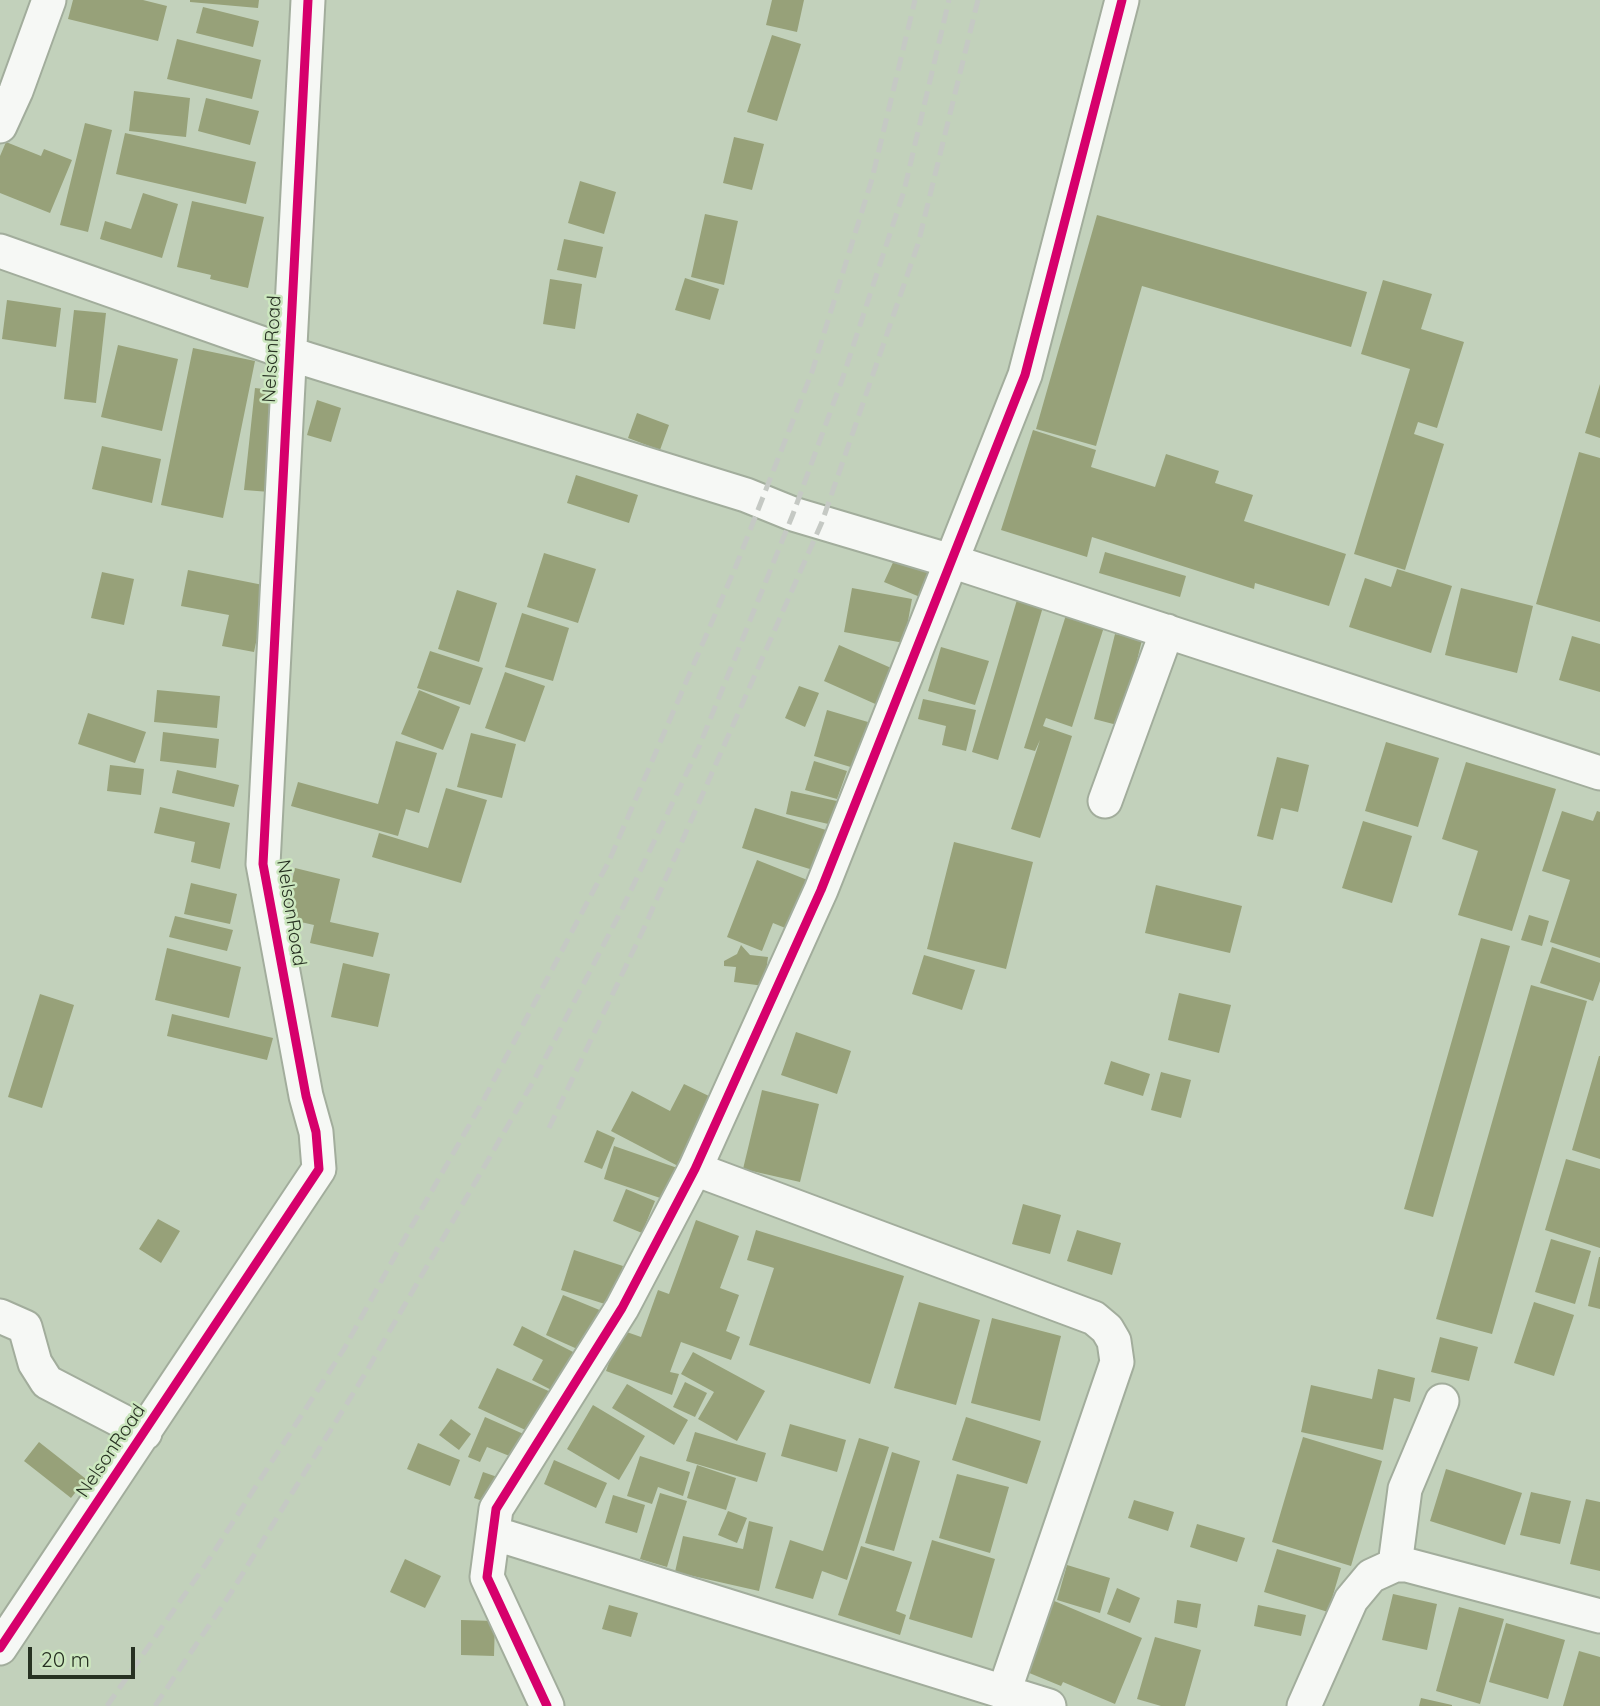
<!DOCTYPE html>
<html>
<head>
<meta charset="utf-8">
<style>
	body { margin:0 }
	#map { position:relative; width:1600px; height:1706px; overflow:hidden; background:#c2d1bb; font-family:Quicksand,sans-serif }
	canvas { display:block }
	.scale { position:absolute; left:28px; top:1647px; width:107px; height:32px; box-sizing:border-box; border:4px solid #273122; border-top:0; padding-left:9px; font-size:21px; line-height:24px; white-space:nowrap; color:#273122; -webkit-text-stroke:5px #cce7bf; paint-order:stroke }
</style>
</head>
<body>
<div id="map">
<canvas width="1600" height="1706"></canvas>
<div class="scale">20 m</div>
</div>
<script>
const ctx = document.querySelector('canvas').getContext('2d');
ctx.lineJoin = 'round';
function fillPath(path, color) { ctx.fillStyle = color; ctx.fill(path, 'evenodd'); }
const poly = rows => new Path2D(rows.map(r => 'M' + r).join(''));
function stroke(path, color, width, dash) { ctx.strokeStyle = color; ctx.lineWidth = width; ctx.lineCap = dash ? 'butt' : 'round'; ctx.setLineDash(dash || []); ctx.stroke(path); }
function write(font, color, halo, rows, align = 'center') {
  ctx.font = font + ' Quicksand,sans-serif'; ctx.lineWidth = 5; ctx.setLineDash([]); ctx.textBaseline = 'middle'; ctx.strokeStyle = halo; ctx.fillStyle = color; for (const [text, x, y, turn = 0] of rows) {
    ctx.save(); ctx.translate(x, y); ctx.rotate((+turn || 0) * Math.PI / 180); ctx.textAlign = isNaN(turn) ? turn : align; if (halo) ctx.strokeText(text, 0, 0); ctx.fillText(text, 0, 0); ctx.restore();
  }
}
fillPath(poly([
	[73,0,143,0,167,6,158,41,68,19],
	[190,0,259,0,258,8,190,2],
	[772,0,804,0,797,32,766,25],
	[203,7,259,21,253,47,196,33],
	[772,35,801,44,777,121,747,112],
	[177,39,261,60,252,99,167,79],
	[134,91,190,98,186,137,129,131],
	[206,98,259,111,250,145,198,131],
	[85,123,112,130,88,232,60,225],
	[125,133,256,162,246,204,116,174],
	[734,137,764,144,752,190,723,183],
	[6,142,41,156,44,149,72,160,50,213,0,193,0,156],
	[580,181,616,192,604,234,568,223],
	[143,193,178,204,162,258,100,239,105,221,131,229],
	[192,201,264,217,248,288,210,279,211,275,177,267],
	[705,214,738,221,724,285,691,277],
	[1097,215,1367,292,1351,347,1142,286,1096,446,1036,429],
	[564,239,603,247,596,278,557,270],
	[685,278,719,289,710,320,675,310],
	[550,279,582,284,575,329,543,324],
	[1383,280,1432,294,1421,329,1464,342,1437,428,1418,422,1414,434,1444,444,1405,570,1354,554,1410,369,1361,354],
	[7,300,61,308,56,347,2,339],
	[74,310,106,313,96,403,64,399],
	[118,345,178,359,162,431,101,417],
	[193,348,255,361,223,518,161,505],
	[1600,384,1600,438,1585,433],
	[255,388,280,391,270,492,244,490],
	[317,400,341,408,331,442,307,435],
	[637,413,669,425,660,450,628,438],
	[1033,430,1096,450,1091,467,1155,487,1166,454,1219,471,1215,483,1253,495,1244,521,1346,554,1329,606,1255,583,1254,589,1092,537,1087,557,1001,530],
	[102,446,161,459,152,503,92,489],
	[1579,452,1600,458,1600,622,1536,604],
	[576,475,638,495,629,523,567,503],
	[1105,552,1186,576,1180,597,1099,573],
	[544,553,596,569,578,623,527,607],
	[896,556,943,576,932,602,884,582],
	[1397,569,1452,586,1431,653,1349,627,1365,578,1391,587],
	[188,570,268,586,254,652,222,646,229,615,181,606],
	[102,572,134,579,124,625,91,618],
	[852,588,912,599,904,643,844,632],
	[1461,588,1533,606,1517,673,1445,655],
	[457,590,497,603,479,662,438,649],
	[1019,593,1045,600,998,760,972,752],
	[522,613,569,628,553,681,505,667],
	[1066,615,1104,627,1072,727,1046,718,1043,726,1072,736,1040,838,1011,829,1040,740,1035,751,1024,748],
	[1115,634,1142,640,1121,726,1094,719],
	[1572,636,1600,644,1600,692,1559,680],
	[839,645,898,671,882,707,824,681],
	[941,647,989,661,975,705,928,691],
	[430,651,483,668,470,705,417,688],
	[505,672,545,686,525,742,485,728],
	[799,686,819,693,805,727,785,718],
	[157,690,220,696,217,728,154,722],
	[419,690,460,707,443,750,401,734],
	[923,699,976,710,966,751,942,745,946,726,918,719],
	[827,710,868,722,854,768,814,756],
	[88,713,146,732,135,763,78,744],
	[163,732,219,739,216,768,160,761],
	[471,733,516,744,502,798,457,787],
	[396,741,437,753,419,813,406,809,398,836,291,806,298,782,378,804],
	[1386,742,1439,758,1418,827,1365,811],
	[1277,757,1309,765,1298,812,1281,808,1273,840,1257,836],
	[814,761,847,771,837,799,805,790],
	[1466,762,1556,789,1512,931,1458,915,1478,851,1442,839],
	[110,765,144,769,141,795,107,791],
	[177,770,239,785,234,807,172,793],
	[446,788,487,800,461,883,372,857,379,833,428,848],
	[791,791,846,803,841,827,786,814],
	[160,807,230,823,220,869,191,862,195,842,154,833],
	[755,808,826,830,813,870,742,848],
	[1562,811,1593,821,1597,811,1600,812,1600,958,1550,942,1570,880,1542,871],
	[1363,821,1412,836,1392,903,1342,888],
	[954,842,1033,862,1006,969,927,949],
	[757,860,815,883,795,932,773,923,762,951,727,937],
	[295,868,340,879,330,922,379,933,373,957,310,943,314,925,283,918],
	[191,883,237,894,230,924,184,914],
	[1156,885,1242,906,1230,953,1145,933],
	[1529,915,1549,921,1542,946,1521,940],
	[175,916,233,930,227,951,169,937],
	[1481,938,1510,946,1433,1217,1404,1209],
	[741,945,750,955,768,957,764,986,734,982,736,967,724,966,724,961,737,954],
	[1552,947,1600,963,1600,981,1593,1001,1540,983],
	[167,948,241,967,229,1018,155,1000],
	[924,955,975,970,962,1010,912,994],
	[343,963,390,974,378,1027,331,1017],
	[1531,985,1587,1001,1492,1334,1436,1319],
	[1179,993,1231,1005,1219,1053,1168,1040],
	[40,994,74,1005,42,1108,8,1097],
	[172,1014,273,1038,267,1060,167,1036],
	[796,1032,851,1051,837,1094,781,1075],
	[1599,1056,1600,1056,1600,1159,1572,1150],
	[1111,1061,1150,1074,1143,1096,1104,1084],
	[1161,1072,1191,1080,1181,1118,1151,1110],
	[684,1084,713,1098,678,1166,611,1131,632,1091,670,1111],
	[762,1090,819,1104,800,1182,743,1169],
	[597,1130,615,1138,602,1169,584,1162],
	[614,1146,686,1171,675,1203,604,1179],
	[1566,1159,1600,1169,1600,1248,1545,1230],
	[626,1189,655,1201,642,1233,613,1221],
	[1023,1204,1061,1215,1050,1254,1012,1244],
	[158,1219,180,1231,161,1263,139,1249],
	[696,1220,739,1236,720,1288,739,1295,726,1331,740,1337,731,1360,681,1342,670,1372,679,1374,672,1395,606,1371,621,1330,641,1337,658,1290,669,1294],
	[756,1230,904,1276,870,1384,749,1345,774,1268,747,1260],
	[1077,1230,1121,1243,1112,1275,1067,1261],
	[1551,1239,1591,1251,1575,1304,1535,1292],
	[574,1250,623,1266,611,1306,561,1290],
	[1599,1257,1600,1257,1600,1309,1588,1306],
	[563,1295,602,1311,584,1352,546,1335],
	[919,1302,980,1320,956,1405,894,1388],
	[1534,1302,1574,1315,1554,1376,1514,1363],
	[992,1318,1061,1336,1040,1421,971,1403],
	[522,1326,581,1356,561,1395,532,1380,543,1360,513,1345],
	[1440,1337,1478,1347,1469,1381,1431,1372],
	[693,1352,765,1391,737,1441,698,1419,714,1392,681,1374],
	[497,1368,553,1393,534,1434,478,1408],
	[1378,1369,1415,1378,1410,1402,1394,1398,1383,1450,1301,1432,1311,1385,1372,1399],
	[685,1382,707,1393,695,1417,673,1407],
	[627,1384,688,1420,674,1445,612,1408],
	[593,1405,645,1436,619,1480,567,1449],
	[485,1417,528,1436,517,1459,487,1447,480,1462,468,1457],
	[966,1417,1041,1441,1027,1484,952,1460],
	[451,1419,471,1434,459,1450,439,1435],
	[790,1424,846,1440,837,1472,781,1456],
	[695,1432,766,1453,757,1482,686,1461],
	[1303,1437,1382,1461,1351,1566,1272,1542],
	[859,1438,889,1447,847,1580,822,1571,813,1599,775,1588,790,1540,823,1551],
	[39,1442,86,1479,71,1498,24,1461],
	[418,1443,460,1460,450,1486,407,1469],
	[892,1452,920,1461,894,1551,865,1543],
	[640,1456,690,1472,683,1496,658,1487,652,1504,627,1496],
	[554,1460,607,1483,596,1508,544,1484],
	[697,1465,736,1478,726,1510,687,1498],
	[1446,1469,1522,1493,1505,1545,1430,1521],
	[483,1472,503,1479,494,1505,474,1498],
	[957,1474,1009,1487,990,1553,939,1538],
	[1531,1492,1571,1501,1560,1544,1520,1535],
	[660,1493,687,1501,667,1567,640,1559],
	[613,1495,645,1505,637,1533,605,1523],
	[1586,1499,1600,1502,1600,1571,1570,1564],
	[1134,1500,1174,1512,1168,1531,1128,1518],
	[728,1511,747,1518,737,1543,718,1535],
	[749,1521,773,1527,759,1591,675,1572,683,1536,743,1549],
	[1197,1524,1245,1538,1237,1562,1190,1547],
	[932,1540,995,1559,972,1638,909,1619],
	[861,1546,912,1562,896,1611,906,1615,900,1635,838,1615],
	[1277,1549,1341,1568,1328,1612,1264,1592],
	[405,1559,441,1576,425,1608,390,1592],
	[1067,1565,1110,1578,1100,1613,1057,1600],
	[1117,1588,1140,1598,1130,1623,1107,1614],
	[1393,1594,1437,1604,1427,1650,1382,1640],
	[1052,1600,1142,1638,1115,1704,1063,1682,1061,1686,1022,1670],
	[1177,1600,1201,1604,1197,1628,1174,1623],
	[609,1605,638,1613,631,1637,602,1629],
	[1258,1605,1306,1615,1301,1636,1254,1626],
	[1459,1607,1504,1619,1480,1704,1436,1691],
	[461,1620,495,1621,494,1656,461,1655],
	[1506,1623,1565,1640,1548,1699,1489,1682],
	[1155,1637,1201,1650,1185,1706,1161,1706,1137,1699],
	[1579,1651,1600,1657,1600,1706,1563,1706],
	[1421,1698,1452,1705,1452,1706,1419,1706]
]), '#97a179');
const minor = poly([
	[0,126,16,91,49,0],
	[0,251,306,359,746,495,793,514,951,561,1600,773],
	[1105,801,1167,631],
	[695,1169,1094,1318,1107,1329,1114,1341,1117,1362,1004,1692],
	[0,1316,25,1327,35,1363,47,1382,145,1433],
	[493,1533,1049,1706],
	[1395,1565,1405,1489,1442,1401],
	[0,1648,319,1169,316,1132,306,1096,263,864,308,0],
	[547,1706,487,1577,496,1509,622,1308,695,1169,821,890,1025,375,1122,0],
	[1304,1706,1351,1600,1371,1576,1395,1565,1407,1565,1600,1616]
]);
stroke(minor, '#a2ad9c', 37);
stroke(minor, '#f6f8f5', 33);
stroke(poly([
	[549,1128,644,928,822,522,918,244,978,0],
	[107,1706,206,1564,344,1349,401,1245,483,1101,609,861,736,566,812,372,872,179,915,0],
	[155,1706,232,1591,365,1374,534,1080,622,909,699,747,793,514,842,380,904,191,949,0]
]), '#c5c9c4', 5, [14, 7]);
stroke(poly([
	[0,1648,319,1169,316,1132,306,1096,263,864,308,0],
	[547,1706,487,1577,496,1509,622,1308,695,1169,821,890,1025,375,1122,0]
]), '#d6006c', 9);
write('19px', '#273122', '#cce7bf', [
	["NelsonRoad",272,349,-87],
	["NelsonRoad",291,913,81],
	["NelsonRoad",111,1451,-56]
]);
</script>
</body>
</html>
